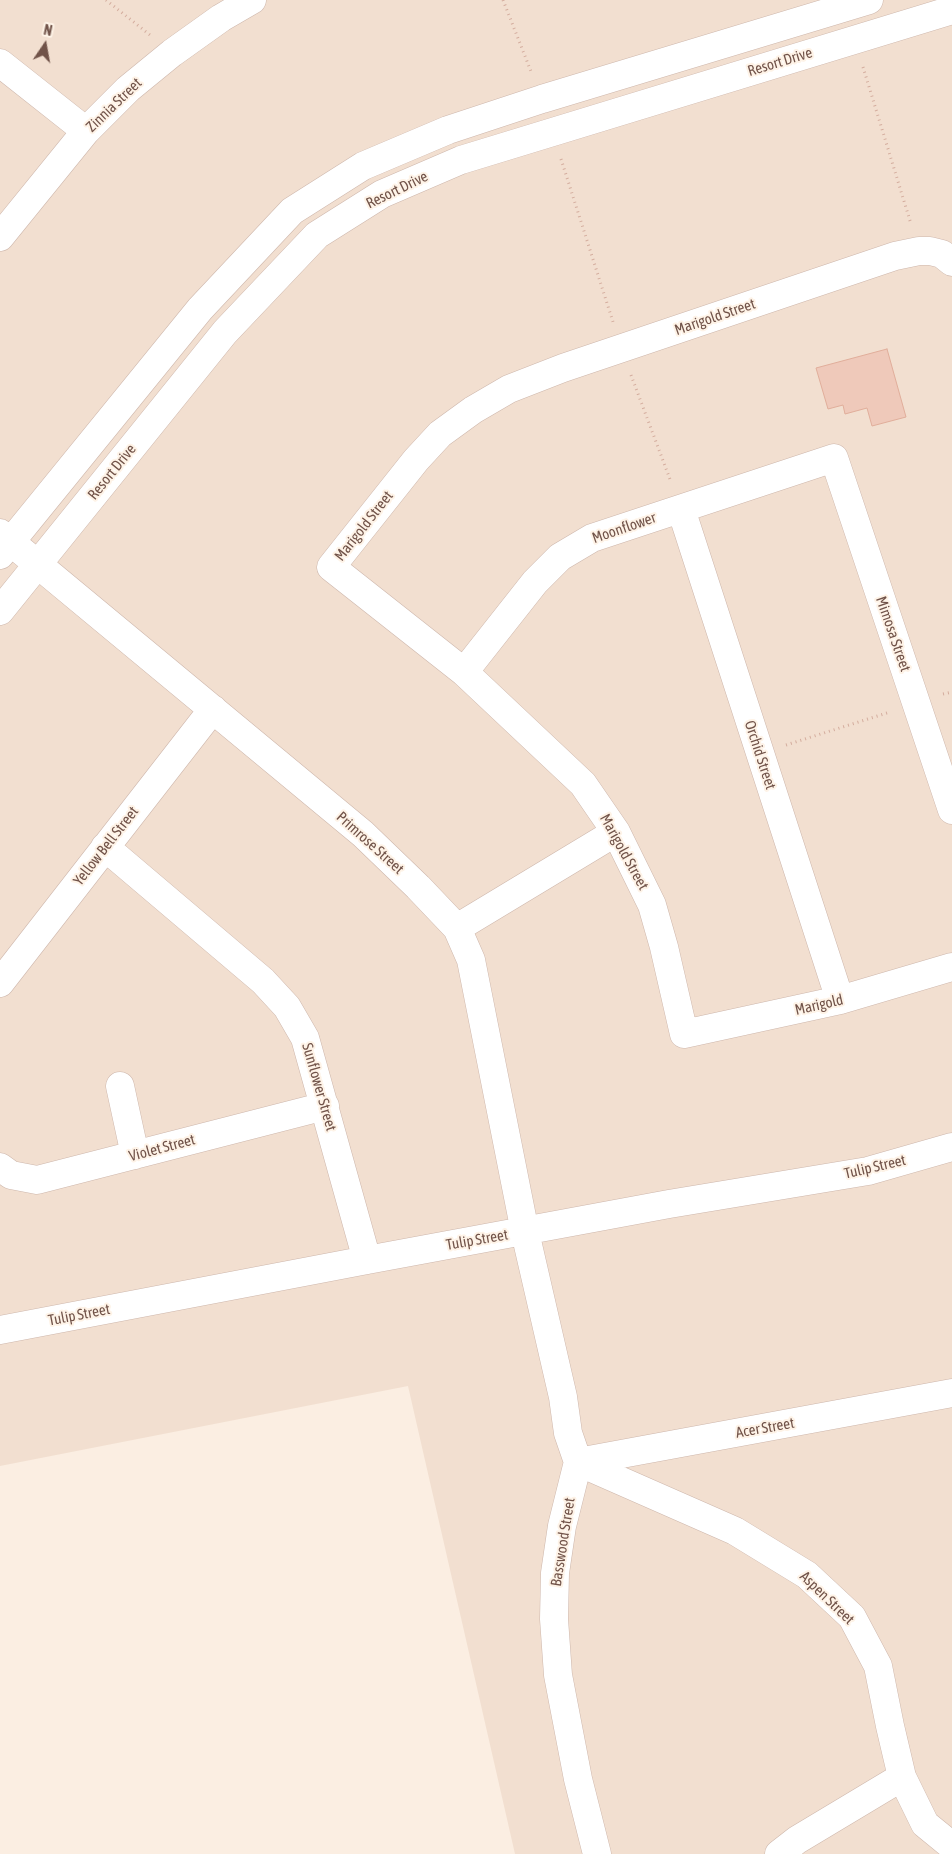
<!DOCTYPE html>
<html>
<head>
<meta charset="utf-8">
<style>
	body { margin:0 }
	#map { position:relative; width:952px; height:1854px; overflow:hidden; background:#fbeee2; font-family:"Asap Condensed",sans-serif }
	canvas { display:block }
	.north { position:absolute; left:20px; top:20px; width:50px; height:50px; -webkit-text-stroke:4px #fef3e7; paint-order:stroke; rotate:12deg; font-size:14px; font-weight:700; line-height:20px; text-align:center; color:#715349 }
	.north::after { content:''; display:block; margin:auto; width:18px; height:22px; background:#715349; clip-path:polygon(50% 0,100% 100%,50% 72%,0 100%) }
</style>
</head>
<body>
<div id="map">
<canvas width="952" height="1854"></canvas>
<div class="north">N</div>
</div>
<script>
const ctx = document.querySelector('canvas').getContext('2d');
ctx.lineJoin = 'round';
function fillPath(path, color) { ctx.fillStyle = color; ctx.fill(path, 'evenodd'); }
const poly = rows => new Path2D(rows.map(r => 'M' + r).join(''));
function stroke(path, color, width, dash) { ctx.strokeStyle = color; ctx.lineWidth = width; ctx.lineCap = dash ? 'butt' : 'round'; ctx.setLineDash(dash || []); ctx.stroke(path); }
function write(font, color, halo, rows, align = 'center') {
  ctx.font = font + ' "Asap Condensed",sans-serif'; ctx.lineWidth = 4; ctx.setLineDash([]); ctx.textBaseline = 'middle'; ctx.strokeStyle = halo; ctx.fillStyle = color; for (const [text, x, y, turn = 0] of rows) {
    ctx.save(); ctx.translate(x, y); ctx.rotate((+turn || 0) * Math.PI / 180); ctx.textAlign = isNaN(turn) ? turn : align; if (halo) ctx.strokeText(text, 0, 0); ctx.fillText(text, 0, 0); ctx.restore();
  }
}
fillPath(poly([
	[0,0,952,0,952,1854,515,1854,408,1386,0,1466]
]), '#f2dfd0');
const building = poly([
	[887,349,906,417,872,426,867,408,845,414,843,405,828,409,816,368,887,349]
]);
fillPath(building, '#efc9ba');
stroke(building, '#e1ae9b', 1);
const minor = poly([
	[0,63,86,131],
	[0,237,86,131,128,89,172,53,221,18,252,0],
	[952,262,942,254,930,251,919,251,895,256,563,368,509,389,473,410,440,434,416,460,331,567,464,672,583,784,616,832,652,905,664,947,684,1034,840,1000,952,967],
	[681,509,840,1000],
	[0,533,363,834,418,887,457,928,471,960,525,1232,563,1397,568,1433,578,1462,562,1526,555,1573,554,1619,558,1675,578,1779,597,1854],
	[0,555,200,309,292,211,363,166,448,130,542,99,869,0],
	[0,611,225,332,317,235,382,194,461,160,952,10],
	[464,672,535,582,560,557,592,538,834,458,952,810],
	[105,847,263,981,287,1007,305,1038,367,1260],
	[457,928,616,832],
	[0,983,213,709],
	[120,1086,135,1155],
	[0,1167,11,1175,37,1180,325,1106],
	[0,1330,367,1260,669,1204,868,1171,952,1147],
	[578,1462,735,1531,807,1575,852,1617,878,1666,890,1726,902,1777,925,1824,952,1846],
	[578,1462,952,1393],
	[779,1854,797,1840,902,1777]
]);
stroke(minor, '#ceb7ac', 29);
stroke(poly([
	[106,0,150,35],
	[503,0,532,74],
	[863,67,911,224],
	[561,159,613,322],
	[631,375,671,482],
	[943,694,952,692],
	[786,745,890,712]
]), '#d4ad9e', 3, [1, 4]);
stroke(minor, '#fff', 28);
write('15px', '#715349', '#fef3e7', [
	["Resort Drive",780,62,-17],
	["Zinnia Street",114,105,-44],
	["Resort Drive",397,190,-26],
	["Marigold Street",715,317,-19],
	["Resort Drive",112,472,-51],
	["Marigold Street",364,526,-52],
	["Moonflower",624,528,-19],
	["Mimosa Street",893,634,71],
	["Orchid Street",760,755,72],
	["Primrose Street",370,843,42],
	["Yellow Bell Street",106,846,-52],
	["Marigold Street",624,852,61],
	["Marigold",819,1005,-13],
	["Sunflower Street",319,1087,74],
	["Violet Street",162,1148,-15],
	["Tulip Street",875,1167,-13],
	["Tulip Street",477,1240,-10],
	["Tulip Street",79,1315,-11],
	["Acer Street",765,1428,-10],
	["Basswood Street",563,1542,-81],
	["Aspen Street",827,1598,44]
]);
</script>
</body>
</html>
